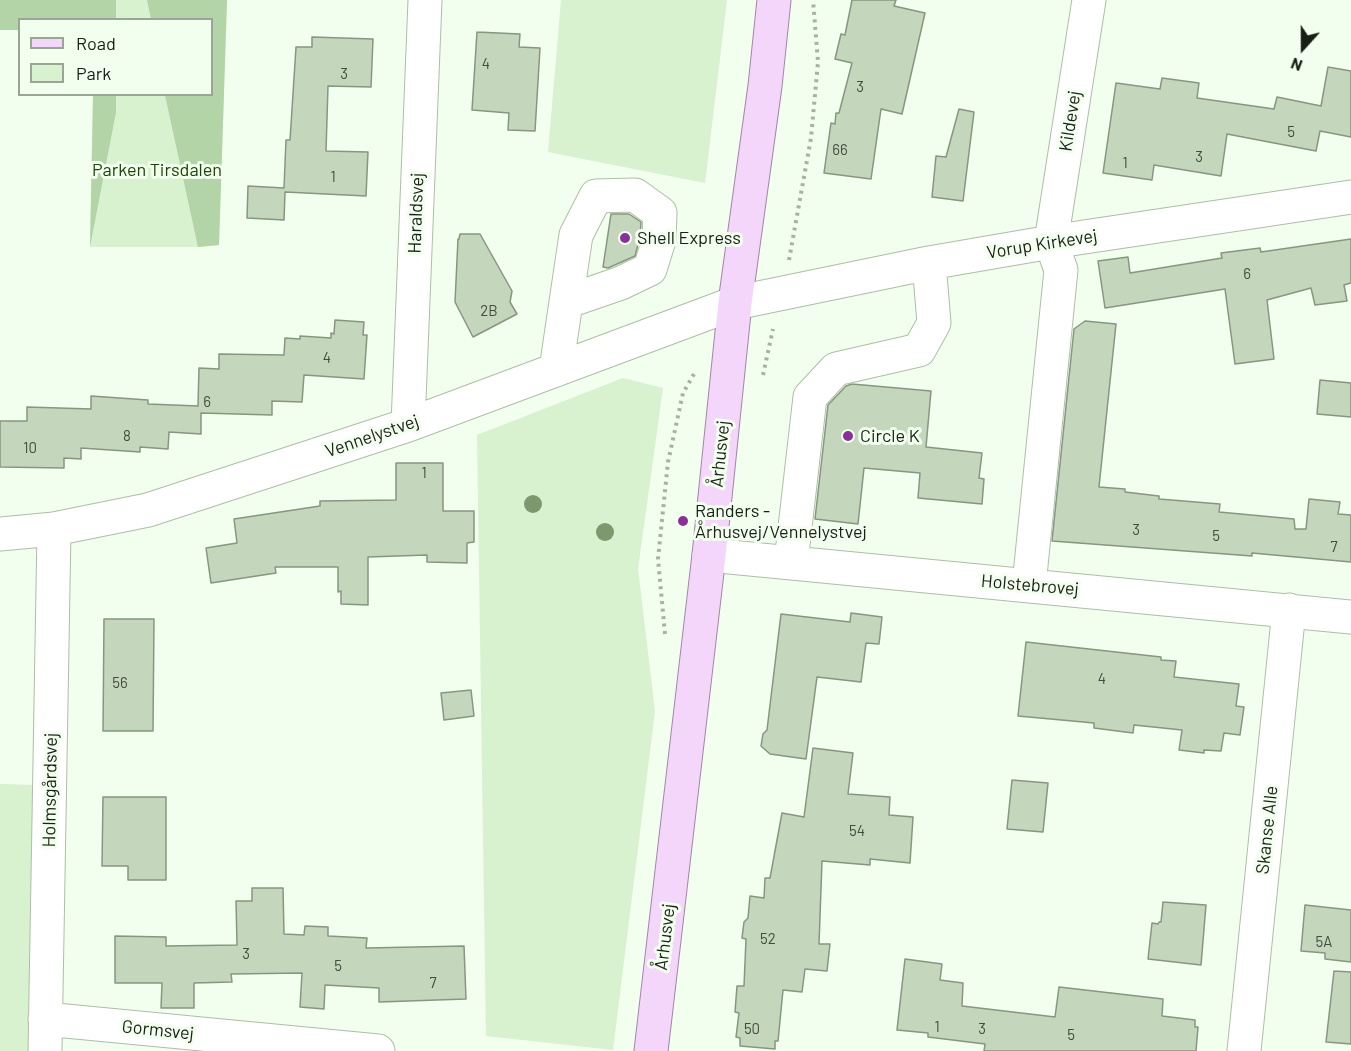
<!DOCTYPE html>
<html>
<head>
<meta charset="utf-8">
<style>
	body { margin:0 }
	#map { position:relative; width:1351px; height:1051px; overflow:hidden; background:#f2feee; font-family:Barlow,sans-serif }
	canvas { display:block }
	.legend { position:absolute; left:18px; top:18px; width:195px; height:78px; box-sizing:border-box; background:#f2feee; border:2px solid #9ba597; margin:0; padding:8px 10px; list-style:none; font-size:18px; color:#181f15 }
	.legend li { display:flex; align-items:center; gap:12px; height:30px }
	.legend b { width:30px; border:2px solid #9ba597 }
	.north { position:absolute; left:1273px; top:18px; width:60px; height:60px; -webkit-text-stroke:4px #f2feee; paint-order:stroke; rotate:201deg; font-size:16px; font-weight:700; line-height:24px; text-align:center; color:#181f15 }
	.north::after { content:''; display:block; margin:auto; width:21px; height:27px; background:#181f15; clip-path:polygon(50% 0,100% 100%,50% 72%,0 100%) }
</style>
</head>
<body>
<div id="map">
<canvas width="1351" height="1051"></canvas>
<ul class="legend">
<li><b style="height:8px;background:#f5d6fb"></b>Road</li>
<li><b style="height:16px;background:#d8f1cf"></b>Park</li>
</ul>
<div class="north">N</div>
</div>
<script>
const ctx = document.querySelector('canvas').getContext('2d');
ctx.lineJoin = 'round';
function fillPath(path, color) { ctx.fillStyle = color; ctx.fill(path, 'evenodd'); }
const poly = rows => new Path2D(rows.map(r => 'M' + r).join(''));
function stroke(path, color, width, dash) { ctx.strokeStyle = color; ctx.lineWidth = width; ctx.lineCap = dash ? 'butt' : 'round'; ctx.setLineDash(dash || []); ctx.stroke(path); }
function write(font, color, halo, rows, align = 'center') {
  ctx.font = font + ' Barlow,sans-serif'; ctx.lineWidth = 6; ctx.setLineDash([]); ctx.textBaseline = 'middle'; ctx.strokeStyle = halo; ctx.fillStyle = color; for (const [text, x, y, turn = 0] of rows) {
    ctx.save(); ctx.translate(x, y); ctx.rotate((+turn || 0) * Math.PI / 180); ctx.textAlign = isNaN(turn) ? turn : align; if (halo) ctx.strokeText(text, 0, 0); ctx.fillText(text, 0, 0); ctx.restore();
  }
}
fillPath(poly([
	[0,0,227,0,219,245,198,247,90,247,93,95,212,94,212,20,20,20,19,30,0,30],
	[561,0,727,0,705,183,548,152],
	[623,378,663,388,638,569,655,711,613,1050,486,1036,477,435],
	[0,784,35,785,30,1051,0,1051]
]), '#d8f1cf');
fillPath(poly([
	[0,0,116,0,116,19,20,20,19,30,0,30],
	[147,0,227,0,219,245,198,247,165,95,212,94,212,20,151,19],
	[93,95,116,95,116,112,90,247]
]), '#b2d4a6');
const building = poly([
	[852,0,896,0,894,6,925,13,902,114,881,109,871,179,824,173,831,123,835,124,836,113,839,113,852,63,835,59,841,34,845,35,852,0],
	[477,32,520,34,519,47,540,48,535,131,508,130,509,113,472,110,477,32],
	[312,37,373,39,371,87,328,86,326,151,368,152,366,196,285,192,284,220,247,218,248,186,284,188,286,140,290,140,296,47,312,47,312,37],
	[1328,67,1351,71,1351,137,1320,131,1316,151,1227,134,1221,176,1154,165,1152,180,1103,173,1116,83,1160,89,1162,78,1199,83,1197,98,1274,109,1277,97,1321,106,1328,67],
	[959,109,974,112,963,201,932,197,936,156,946,157,959,109],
	[611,214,629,214,641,222,640,237,635,256,608,268,603,267,611,214],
	[460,234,480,234,512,291,510,302,517,314,473,337,455,302,458,239,459,239,460,234],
	[1351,239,1351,283,1344,285,1347,301,1315,305,1311,288,1267,300,1274,359,1235,364,1225,289,1105,308,1098,261,1128,257,1130,273,1222,258,1221,253,1260,248,1261,252,1351,239],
	[335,320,364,322,363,335,367,335,364,379,304,375,302,402,272,401,272,415,201,413,201,434,169,432,168,449,140,447,140,452,81,448,81,459,64,458,64,468,0,467,0,421,27,421,27,407,91,409,91,396,148,400,148,404,198,406,199,368,219,369,219,354,284,355,285,338,300,339,300,336,331,338,331,333,334,334,335,320],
	[1085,321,1116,324,1099,487,1125,489,1125,492,1159,496,1159,499,1220,504,1219,512,1294,519,1295,529,1306,529,1309,499,1340,502,1338,514,1351,515,1351,562,1252,553,1252,556,1052,541,1074,329,1085,321],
	[1320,380,1351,383,1351,417,1317,414,1320,380],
	[852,384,931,391,926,447,982,453,979,478,984,479,982,504,918,498,920,473,864,468,858,524,815,519,828,405,846,386,852,384],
	[396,463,443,463,443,511,474,511,474,542,467,543,467,563,427,562,427,555,368,557,368,605,341,604,341,591,338,592,338,567,275,567,276,573,211,583,206,548,237,543,234,519,320,506,320,501,396,500,396,463],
	[851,613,882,617,879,644,866,643,861,682,817,677,806,759,770,754,761,746,763,734,767,730,781,614,850,622,851,613],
	[104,619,154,619,153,731,103,731,104,619],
	[1026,642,1161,657,1161,660,1176,661,1174,677,1239,684,1236,706,1244,707,1240,735,1224,733,1221,751,1204,750,1204,753,1179,750,1182,730,1134,725,1133,733,1094,728,1094,723,1018,716,1026,642],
	[471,690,474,716,444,720,441,693,471,690],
	[813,748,853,753,848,794,890,797,889,815,913,817,910,863,870,859,870,865,822,861,819,944,830,944,827,971,805,969,802,992,783,990,778,1041,775,1041,775,1049,740,1046,740,1038,736,1037,739,1013,735,1012,737,986,744,986,746,939,742,938,744,922,748,918,750,896,764,898,765,878,770,878,782,813,804,817,813,748],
	[1012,780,1048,783,1043,832,1007,829,1012,780],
	[103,797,166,797,166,880,128,880,128,866,102,866,103,797],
	[252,888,283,888,284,934,304,935,305,926,328,927,328,936,367,938,366,948,464,946,466,999,379,1002,379,988,325,985,324,1009,300,1007,302,973,231,974,232,982,194,983,194,1008,161,1008,162,983,115,983,115,936,166,937,166,946,237,945,236,901,252,901,252,888],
	[1163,902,1206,905,1201,965,1148,959,1152,923,1158,924,1159,922,1161,922,1163,902],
	[1305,905,1351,910,1351,962,1325,959,1325,953,1301,951,1305,905],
	[905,959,942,964,940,980,963,983,962,1006,1055,1017,1059,987,1163,999,1162,1016,1195,1020,1195,1027,1198,1027,1196,1051,984,1051,985,1044,928,1037,928,1033,897,1030,905,959],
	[1334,971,1351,972,1351,1044,1326,1042,1334,971]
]);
fillPath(building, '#c4d7bd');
stroke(building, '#85977f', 1.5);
const minor = poly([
	[556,370,566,302,576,235,596,196,635,195,660,213,659,240,650,269,621,283,566,302],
	[408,425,425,0],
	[0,534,54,529,148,510,408,425,735,303,929,263,1051,242,1351,197],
	[709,555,1351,617],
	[791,562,810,397,836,369,919,350,934,323,929,263],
	[1029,585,1061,270,1051,242,1089,0],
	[45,1019,378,1051],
	[45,1051,54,529],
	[1244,1051,1289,610]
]);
const major = poly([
	[651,1051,709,555,735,303,765,86,774,0]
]);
stroke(minor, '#acbfa5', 35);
stroke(major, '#a384a9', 35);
stroke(poly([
	[789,260,811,138,818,62,813,0],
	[763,375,773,329],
	[665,634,658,559,668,462,683,393,694,374]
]), '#a8b2a4', 4, [3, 4.5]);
stroke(minor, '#fff', 33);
stroke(major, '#f5d6fb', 33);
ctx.fillStyle = '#7c996d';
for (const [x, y] of [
	[533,504],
	[605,532]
]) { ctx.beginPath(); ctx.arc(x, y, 9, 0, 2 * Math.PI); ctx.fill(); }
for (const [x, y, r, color] of [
	[625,238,6,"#8b309b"],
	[848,436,6,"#8b309b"],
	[683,521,6,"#8b309b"]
]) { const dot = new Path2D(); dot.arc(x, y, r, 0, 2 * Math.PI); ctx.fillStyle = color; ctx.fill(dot); stroke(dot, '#f2feee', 2); }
write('15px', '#434d3f', null, [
	["4",486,64],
	["3",344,74],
	["3",860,87],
	["5",1291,132],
	["66",840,150],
	["3",1199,157],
	["1",1125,163],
	["1",333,177],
	["6",1247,274],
	["2B",489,311],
	["4",327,358],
	["6",207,402],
	["8",127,436],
	["10",30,448],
	["1",424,473],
	["3",1136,530],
	["5",1216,536],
	["7",1334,547],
	["4",1102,679],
	["56",120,683],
	["54",857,831],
	["52",768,939],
	["5A",1324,942],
	["3",246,954],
	["5",338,966],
	["7",433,983],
	["1",937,1027],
	["50",752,1029],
	["3",982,1029],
	["5",1071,1035]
]);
write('18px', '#181f15', '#f2feee', [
	["Kildevej",1070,121,-81],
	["Haraldsvej",416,213,-88],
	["Vorup Kirkevej",1042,244,-9],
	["Vennelystvej",372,436,-19],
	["Århusvej",720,454,-84],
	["Holstebrovej",1030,585,5],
	["Holmsgårdsvej",50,790,-89],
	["Skanse Alle",1267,830,-84],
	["Århusvej",665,937,-83],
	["Gormsvej",158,1030,6]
]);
write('18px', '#1b4603', '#f2feee', [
	["Parken Tirsdalen",157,170]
]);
write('18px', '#181f15', '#f2feee', [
	["Shell Express",637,238],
	["Circle K",860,436],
	["Randers -",695,511],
	["Århusvej/Vennelystvej",695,532]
], 'left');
</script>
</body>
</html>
